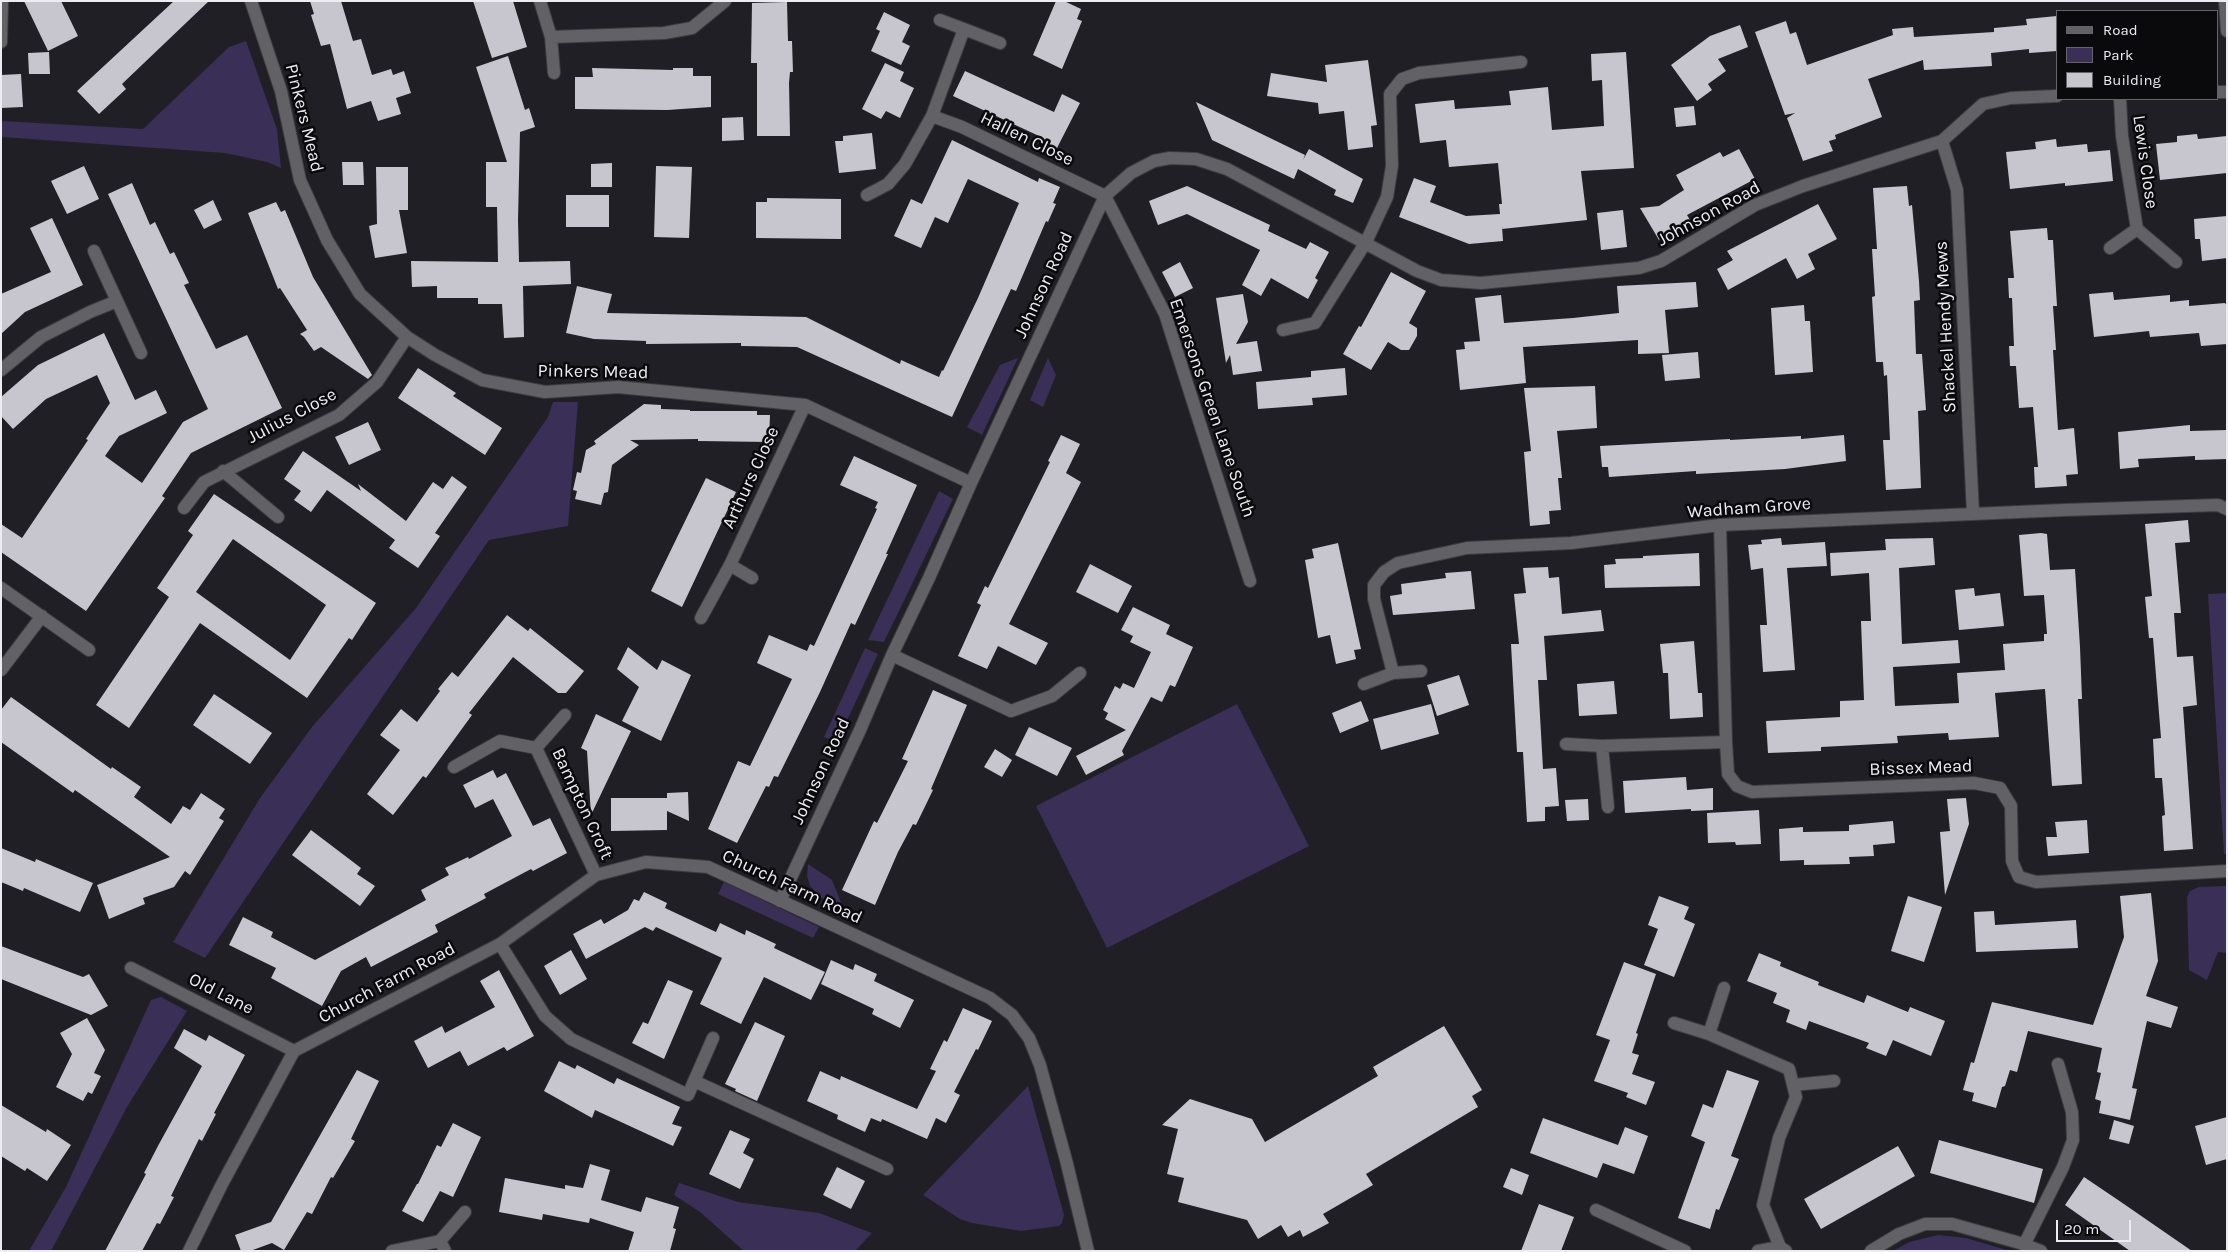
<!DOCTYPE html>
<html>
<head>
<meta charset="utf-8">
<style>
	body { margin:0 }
	#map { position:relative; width:2228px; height:1252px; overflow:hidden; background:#201f25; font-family:Karla,sans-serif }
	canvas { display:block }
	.frame { position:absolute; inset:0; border:2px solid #edecf1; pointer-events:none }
	.legend { position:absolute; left:2056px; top:10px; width:162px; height:90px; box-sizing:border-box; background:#0a090c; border:1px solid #656468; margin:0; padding:6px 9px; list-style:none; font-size:15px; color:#edecf1 }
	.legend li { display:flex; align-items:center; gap:10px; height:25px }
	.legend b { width:25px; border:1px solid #656468 }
	.scale { position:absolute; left:2056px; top:1220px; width:75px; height:22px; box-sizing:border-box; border:2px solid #edecf1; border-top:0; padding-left:6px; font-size:15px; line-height:18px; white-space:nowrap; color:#edecf1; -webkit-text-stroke:4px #0a090c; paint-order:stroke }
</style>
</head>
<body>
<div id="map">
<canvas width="2228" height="1252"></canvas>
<div class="frame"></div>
<ul class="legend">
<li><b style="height:6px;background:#626165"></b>Road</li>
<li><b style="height:14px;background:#3a2f56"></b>Park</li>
<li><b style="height:14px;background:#c7c5ce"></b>Building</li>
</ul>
<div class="scale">20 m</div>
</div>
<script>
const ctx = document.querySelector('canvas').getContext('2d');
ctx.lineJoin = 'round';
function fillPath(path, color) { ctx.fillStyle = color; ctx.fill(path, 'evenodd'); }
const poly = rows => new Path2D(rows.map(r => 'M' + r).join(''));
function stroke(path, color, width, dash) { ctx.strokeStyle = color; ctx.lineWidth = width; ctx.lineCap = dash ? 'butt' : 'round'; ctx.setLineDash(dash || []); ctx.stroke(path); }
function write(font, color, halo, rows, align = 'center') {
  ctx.font = font + ' Karla,sans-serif'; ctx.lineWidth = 5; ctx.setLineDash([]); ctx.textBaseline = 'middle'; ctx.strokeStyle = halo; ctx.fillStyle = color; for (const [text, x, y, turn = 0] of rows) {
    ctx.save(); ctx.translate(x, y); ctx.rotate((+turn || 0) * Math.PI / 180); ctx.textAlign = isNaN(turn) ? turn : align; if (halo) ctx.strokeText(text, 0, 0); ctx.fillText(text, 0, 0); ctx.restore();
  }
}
fillPath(poly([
	[246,41,277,129,281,168,267,162,225,153,2,137,2,121,143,129,229,47],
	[1018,358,982,435,967,427,1000,365],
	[1048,358,1056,375,1043,407,1030,400],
	[553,402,578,402,568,526,489,540,205,958,173,942,260,798,312,727,416,608,548,417],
	[939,491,953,499,884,642,868,640],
	[2227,593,2227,854,2224,854,2208,594],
	[865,648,878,654,837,742,824,737],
	[1237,704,1309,846,1107,948,1036,806],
	[808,864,832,880,842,905,821,898,810,886,807,876],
	[724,882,819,927,813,938,718,894],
	[2227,886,2227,953,2218,952,2207,980,2189,970,2187,897,2190,891,2199,887],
	[161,997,187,1011,127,1107,51,1251,29,1251,66,1187,151,1000],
	[1028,1086,1064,1215,1062,1223,1059,1226,1021,1231,972,1223,960,1219,923,1195],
	[679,1183,738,1202,819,1213,872,1233,855,1251,744,1251,700,1212,674,1195],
	[1938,1235,1966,1238,2010,1251,1893,1251,1909,1242]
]), '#3a2f56');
fillPath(poly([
	[24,1,61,1,78,36,48,51],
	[174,1,209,1,122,84,126,89,99,114,77,91],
	[310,1,341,1,353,41,361,39,372,75,391,69,393,75,404,71,411,93,396,98,401,114,378,121,371,101,347,109,330,44,321,46,311,15,314,14],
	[473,1,513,1,527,47,492,58],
	[1056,1,1064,1,1081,9,1077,19,1082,21,1062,69,1033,55],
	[787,2,788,41,792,41,793,72,790,72,789,83,790,136,757,136,757,63,751,63,752,3],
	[884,12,910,25,902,42,910,46,901,65,871,51,880,31,876,29],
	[2057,16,2057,51,2029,53,2029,49,1991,53,1992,66,1924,70,1923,60,1868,79,1882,117,1835,135,1836,139,1829,141,1833,151,1803,161,1787,118,1795,113,1785,115,1755,32,1786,21,1790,34,1796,32,1807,65,1893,35,1892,29,1913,27,1914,37,1994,32,1994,28,2027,25,2026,19],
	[1740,25,1748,47,1718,59,1726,71,1708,84,1712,90,1697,101,1671,65,1710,36],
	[49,52,50,74,29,74,28,53],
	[1626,52,1634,168,1581,171,1587,220,1502,229,1502,226,1503,241,1469,244,1399,217,1414,178,1436,186,1430,202,1466,216,1500,214,1499,204,1502,204,1498,163,1449,167,1446,140,1420,143,1415,104,1454,100,1455,109,1511,105,1509,91,1548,87,1552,130,1604,126,1602,80,1592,81,1591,54],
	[508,56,525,110,529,108,535,127,520,132,518,220,519,262,570,261,571,284,523,286,524,337,504,338,502,304,478,304,478,298,437,298,437,286,412,287,411,261,498,262,497,207,486,207,486,162,507,162,476,67],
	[1368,60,1377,125,1371,126,1373,147,1348,150,1344,111,1319,114,1318,103,1267,96,1271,73,1327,82,1325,65],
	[885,63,904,72,900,81,914,88,900,118,886,111,881,119,862,109],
	[592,68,673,70,673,68,693,68,693,76,711,76,711,107,667,110,575,109,575,77,593,77],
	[965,71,1054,112,1062,94,1080,103,1057,148,1038,139,1039,136,953,96],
	[21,74,23,107,1,108,1,75],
	[1196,102,1305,155,1303,160,1309,149,1363,179,1353,203,1334,195,1336,190,1298,169,1294,179,1212,140],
	[1694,106,1696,125,1676,127,1674,108],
	[743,117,744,140,722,141,722,118],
	[872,133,876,169,839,173,835,141,843,141,843,136],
	[2197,134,2198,139,2227,136,2227,173,2160,180,2156,144,2177,142,2177,136],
	[2056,139,2057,147,2087,144,2088,152,2110,150,2113,181,2065,186,2065,183,2010,189,2006,152,2036,149,2035,142],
	[952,140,1038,182,1039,178,1060,187,1053,203,1056,204,1048,222,1046,221,1016,291,1011,289,952,417,797,347,741,346,741,343,646,344,646,341,594,339,566,333,577,286,612,294,607,313,806,317,900,364,901,360,939,377,942,370,943,371,978,298,1019,203,968,179,948,223,935,217,921,248,894,236,911,199,922,204],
	[1739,149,1755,179,1687,215,1690,220,1659,240,1640,208,1659,206,1684,190,1676,175,1720,152,1723,157],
	[342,162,363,162,364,185,343,185],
	[612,163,612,187,591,187,591,164],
	[84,166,99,199,67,214,51,181],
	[656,166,692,167,689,238,654,237],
	[376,167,408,167,408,210,399,210,407,253,375,258,369,226,377,224],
	[132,183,150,225,155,222,170,254,174,252,189,283,184,285,216,349,247,335,282,408,191,453,162,496,165,498,86,611,1,552,1,524,22,538,88,440,86,439,110,403,97,375,46,399,13,429,1,416,1,397,38,365,104,333,135,400,156,390,167,413,119,436,105,456,142,483,183,422,208,409,108,194],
	[1187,186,1270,225,1268,231,1306,249,1310,242,1329,252,1315,278,1318,280,1308,299,1271,278,1261,296,1242,285,1260,250,1187,214,1158,225,1149,201],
	[1907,186,1909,206,1912,205,1919,281,1920,300,1914,301,1916,354,1922,354,1926,410,1918,411,1921,488,1886,490,1883,440,1890,440,1887,375,1884,376,1883,362,1876,362,1872,297,1875,296,1872,249,1877,249,1873,188],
	[566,195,609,195,609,227,566,227],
	[767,198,841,199,841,239,756,238,756,202,767,202],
	[213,200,222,220,204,229,194,210],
	[276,202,281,212,285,210,313,277,372,375,368,379,321,347,314,351,304,337,300,334,307,330,280,288,278,289,248,213],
	[1818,204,1837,239,1808,254,1815,269,1797,279,1786,258,1728,290,1717,269,1733,260,1727,251],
	[1623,210,1627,247,1601,250,1597,213],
	[2227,216,2227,258,2202,261,2200,239,2195,239,2194,219],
	[52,218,83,285,25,312,1,334,1,294,51,272,30,228],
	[2047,228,2048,240,2053,240,2057,306,2053,306,2056,350,2053,350,2058,430,2074,428,2078,474,2066,475,2067,486,2035,488,2034,467,2038,467,2033,407,2019,408,2016,366,2010,366,2009,346,2014,346,2012,298,2009,298,2008,278,2014,278,2010,231],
	[1180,262,1193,288,1175,297,1162,272],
	[1391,272,1426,291,1409,323,1417,328,1417,336,1409,350,1401,350,1388,342,1371,370,1343,354,1359,326,1361,327],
	[1696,282,1698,307,1665,310,1669,353,1638,354,1638,340,1523,347,1526,383,1460,390,1456,350,1465,349,1464,342,1480,341,1475,298,1501,295,1504,323,1573,318,1619,313,1617,286],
	[2113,292,2114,300,2170,295,2170,302,2189,300,2189,306,2225,303,2227,306,2227,344,2201,346,2199,333,2150,337,2149,331,2094,337,2089,294],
	[1243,294,1248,322,1236,344,1257,341,1262,371,1233,375,1230,355,1226,363,1216,298],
	[1804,305,1805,321,1810,321,1813,372,1775,375,1771,308],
	[1698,352,1700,378,1665,381,1662,355],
	[418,368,456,393,453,396,502,428,485,455,398,398],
	[1345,368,1347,395,1312,398,1313,405,1258,409,1256,382,1311,377,1311,371],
	[1595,386,1597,428,1557,431,1562,478,1558,478,1561,510,1549,511,1550,524,1530,526,1524,452,1531,451,1524,388],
	[644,404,661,405,661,409,690,410,690,411,757,411,757,415,770,415,769,442,698,441,698,439,630,440,639,445,612,465,608,492,604,493,601,505,575,499,577,491,573,490,577,472,581,473,586,450,596,444,594,441],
	[368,422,381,450,349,465,335,437],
	[2190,425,2190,431,2227,430,2227,459,2195,460,2195,456,2138,459,2139,467,2120,469,2118,432],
	[1061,435,1080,444,1066,473,1081,482,1009,624,1048,643,1036,665,998,646,987,669,958,656,981,605,977,603,985,586,988,588,1050,462,1048,461],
	[1844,435,1846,461,1785,469,1696,474,1696,471,1609,477,1608,467,1602,467,1600,446,1730,439,1730,440,1801,436,1801,439],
	[303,451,361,491,358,484,406,521,433,482,443,489,452,476,467,487,435,533,440,536,418,568,389,548,395,540,327,490,311,512,294,500,301,491,284,479],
	[854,456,917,485,886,554,888,554,855,625,851,623,820,692,778,777,774,776,769,787,766,786,737,843,708,829,738,761,750,766,792,679,757,663,769,635,807,651,810,644,814,646,877,509,875,508,878,502,840,485],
	[706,478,736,492,682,607,651,591],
	[214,494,376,603,352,640,349,638,307,698,200,623,129,728,96,705,169,597,157,588,193,535,188,531],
	[233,539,326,605,290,660,196,592],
	[2188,520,2190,542,2175,543,2181,613,2174,613,2177,657,2193,656,2197,705,2183,707,2193,849,2164,851,2162,816,2165,815,2162,778,2155,778,2153,739,2161,738,2153,638,2149,638,2145,597,2152,596,2145,524],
	[2041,533,2047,534,2050,570,2075,569,2080,647,2082,699,2078,699,2082,784,2052,786,2045,689,1995,693,1999,737,1949,740,1948,733,1897,736,1898,743,1821,747,1821,751,1768,753,1766,721,1840,717,1840,701,1864,700,1861,621,1871,621,1869,573,1831,576,1830,553,1886,550,1885,539,1933,538,1935,565,1899,568,1902,644,1958,640,1960,663,1893,667,1895,706,1959,703,1957,673,2005,670,2003,644,2044,641,2044,634,2047,634,2044,595,2024,596,2019,535],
	[1781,538,1782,545,1825,542,1827,566,1787,568,1795,670,1763,672,1760,625,1767,625,1763,568,1751,570,1748,545,1762,544,1761,540],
	[1338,543,1361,649,1354,650,1356,659,1336,664,1330,635,1318,638,1305,560,1314,558,1312,549],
	[1699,553,1700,586,1605,588,1604,565,1616,564,1615,559,1643,558,1643,556],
	[1090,564,1132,586,1118,613,1076,592],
	[1548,567,1549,578,1559,577,1562,614,1601,610,1604,631,1544,636,1547,680,1538,680,1543,769,1556,768,1559,806,1545,807,1545,821,1527,822,1523,752,1517,752,1511,644,1519,644,1514,594,1526,593,1523,568],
	[1471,571,1475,609,1393,615,1390,596,1402,594,1401,584,1446,578,1445,573],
	[1974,588,1975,596,2000,593,2004,626,1959,630,1955,590],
	[1133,607,1170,625,1166,634,1193,647,1175,687,1170,685,1162,702,1151,697,1122,751,1124,755,1086,775,1076,756,1126,730,1105,719,1108,713,1103,710,1115,686,1120,689,1123,683,1134,688,1151,652,1130,642,1133,636,1121,630],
	[507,615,528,631,530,628,584,671,566,693,558,693,513,657,469,713,472,715,426,778,423,776,393,815,367,794,400,750,380,735,401,709,417,722,440,691,438,689,452,672,458,677],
	[1694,641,1698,693,1702,693,1703,717,1670,719,1668,673,1663,673,1660,644],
	[628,647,657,670,662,660,691,675,661,741,622,721,639,687,617,669],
	[1459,675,1469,705,1437,716,1427,685],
	[1614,681,1617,714,1579,716,1577,684],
	[933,690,967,705,931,789,933,790,916,825,913,824,898,852,875,905,842,890,874,821,877,823,908,761,902,759],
	[214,694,272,733,250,764,193,725],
	[11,697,111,769,112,767,141,787,134,797,171,824,183,806,190,810,201,793,225,809,219,818,224,821,190,875,185,871,174,887,143,898,145,904,109,919,97,885,170,857,75,790,73,793,1,742,1,710],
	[1361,701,1369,721,1340,733,1332,713],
	[1431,704,1439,734,1381,750,1373,719],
	[596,714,631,731,591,815,587,751,581,748],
	[1029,727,1072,748,1057,776,1015,755],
	[995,749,1012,760,1002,777,984,767],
	[493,770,497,778,506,773,533,826,550,818,567,853,533,871,531,869,484,894,486,898,435,925,438,932,371,967,366,957,341,971,322,1006,271,978,276,968,229,945,243,917,273,932,271,937,315,960,426,900,421,890,449,875,445,868,468,857,469,859,512,836,493,799,475,808,463,785],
	[1686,777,1687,790,1713,788,1713,810,1691,811,1691,809,1625,813,1623,781],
	[688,792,689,821,667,811,667,830,611,831,611,798,667,798,667,793],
	[1966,798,1969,824,1945,895,1940,832,1950,831,1947,799],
	[1588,799,1589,820,1567,821,1565,800],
	[1759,810,1761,844,1736,845,1735,842,1708,843,1707,813],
	[2087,820,2089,853,2048,856,2046,837,2057,837,2055,822],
	[1893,821,1895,843,1873,845,1874,856,1849,857,1850,864,1804,865,1804,860,1780,861,1779,829,1803,827,1803,832,1849,831,1849,825],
	[311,830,361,868,357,874,375,886,360,906,292,855],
	[1,848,35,862,36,859,93,883,80,912,24,888,23,891,1,882],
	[644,892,667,903,665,908,716,932,720,923,745,935,746,930,776,944,774,948,825,972,811,1000,764,977,741,1024,700,1004,722,958,656,927,653,931,645,927,586,959,573,934,601,919,604,924,628,910,634,899,639,901],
	[2151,893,2158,961,2146,996,2178,1007,2171,1028,2147,1021,2132,1088,2137,1089,2130,1120,2099,1113,2101,1101,2095,1099,2101,1073,2097,1072,2102,1048,2028,1031,2017,1072,2010,1070,2005,1086,2002,1087,1996,1108,1972,1101,1974,1093,1963,1090,1971,1062,1974,1063,1992,1002,2093,1025,2124,937,2120,896],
	[1659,896,1689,907,1684,919,1695,924,1674,977,1644,965,1658,929,1648,925],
	[1908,896,1942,907,1924,962,1891,951],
	[1994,911,1995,925,2076,920,2078,948,1976,952,1974,912],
	[1,946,83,977,89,974,108,1006,91,1015,1,979],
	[571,950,587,979,560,995,544,966],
	[1759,953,1781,962,1780,966,1819,982,1818,985,1864,1003,1867,995,1908,1012,1910,1007,1945,1021,1931,1056,1893,1040,1886,1056,1866,1048,1869,1043,1809,1021,1806,1030,1786,1022,1790,1010,1773,1003,1777,993,1747,981],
	[831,960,853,970,855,964,877,974,874,981,914,1000,900,1028,872,1014,874,1009,821,984],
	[1624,962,1656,974,1636,1033,1638,1034,1632,1053,1639,1055,1632,1074,1655,1082,1646,1105,1626,1097,1628,1093,1594,1081,1610,1040,1596,1035],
	[499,970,534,1036,507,1051,504,1047,468,1066,460,1051,428,1068,414,1041,442,1026,445,1033,495,1007,480,981],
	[668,980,693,991,664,1059,632,1043,643,1022,648,1024],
	[963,1008,992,1021,978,1050,976,1049,954,1092,960,1095,946,1123,936,1118,927,1139,882,1119,881,1122,871,1118,865,1132,837,1119,838,1115,807,1101,820,1071,840,1080,841,1076,917,1109,936,1071,930,1069,944,1040,947,1042],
	[87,1018,105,1050,94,1073,101,1076,92,1094,88,1092,83,1101,56,1087,72,1054,60,1033],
	[755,1022,785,1036,757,1101,735,1091,736,1089,725,1084],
	[1444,1026,1482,1090,1472,1096,1478,1107,1366,1174,1373,1185,1323,1214,1329,1223,1303,1237,1300,1230,1288,1237,1281,1225,1258,1239,1247,1220,1178,1202,1184,1178,1167,1174,1178,1129,1162,1125,1190,1099,1252,1119,1265,1142,1378,1076,1373,1067],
	[184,1029,206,1041,209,1035,245,1055,214,1113,216,1114,202,1141,199,1139,171,1196,174,1197,160,1224,157,1223,142,1251,105,1251,146,1174,144,1173,159,1144,202,1066,174,1048],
	[559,1061,575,1069,577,1065,614,1084,617,1078,680,1107,672,1124,682,1127,673,1146,595,1110,592,1118,544,1091],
	[357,1070,379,1081,351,1139,355,1141,333,1178,331,1177,312,1214,307,1212,284,1250,272,1243,250,1251,241,1251,235,1235,271,1222],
	[1727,1070,1759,1081,1731,1156,1739,1159,1719,1210,1716,1209,1710,1229,1678,1218,1705,1142,1691,1136,1703,1104,1713,1108],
	[1,1105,46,1132,47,1129,71,1145,47,1181,27,1168,25,1171,1,1156],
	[2227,1117,2227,1159,2206,1165,2195,1126],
	[1543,1118,1618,1145,1625,1127,1648,1136,1634,1174,1603,1163,1597,1178,1530,1153],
	[2114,1120,2134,1126,2129,1144,2109,1139],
	[453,1123,481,1137,453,1197,440,1191,423,1222,402,1211,417,1184,418,1184,437,1145,441,1147],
	[730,1130,750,1139,743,1153,754,1159,740,1189,709,1174],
	[1939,1140,2043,1169,2034,1203,1930,1173],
	[1898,1146,1915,1176,1821,1229,1804,1199],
	[590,1164,610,1170,601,1200,641,1212,646,1197,679,1207,673,1228,676,1229,670,1251,628,1251,634,1232,590,1218,589,1223,543,1214,542,1220,499,1212,505,1178,565,1189,565,1185,583,1188],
	[837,1167,865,1181,851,1209,823,1195],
	[1511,1168,1529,1175,1522,1195,1503,1187],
	[2084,1177,2121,1202,2192,1251,2130,1251,2065,1205],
	[1539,1204,1574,1217,1561,1251,1521,1251]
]), '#c7c5ce');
const street = poly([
	[251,1,281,91,300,180,327,240,360,294,407,337,435,355,482,380,545,392,618,387,805,405,971,483],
	[540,1,551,37,664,33,692,28,725,1],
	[2225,1,2227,31],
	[940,20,964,29,932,116,962,127,1105,196,1165,314,1250,581],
	[964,29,1000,43],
	[551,37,554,73],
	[1,42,2,1],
	[2217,92,2227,92],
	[2120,99,2122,136,2137,229,2176,262],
	[1942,141,1957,190,1973,513],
	[867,195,888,184,905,164,932,116],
	[2110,248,2137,229],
	[94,251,141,353],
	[1283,330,1315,323,1366,242,1387,197,1392,166,1390,94,1402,79,1419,73,1521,62],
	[1,370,41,337,90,312,117,301],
	[223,471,278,517],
	[184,508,204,482,339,415,377,382,407,337],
	[1720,525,1726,742,1728,774,1737,786,1752,792,1974,783,2000,788,2011,806,2012,861,2019,877,2036,882,2227,871],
	[730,565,752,578],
	[1,588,89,650],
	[701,618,730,565,805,405],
	[892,655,1011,711,1052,696,1080,673],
	[1,670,42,616],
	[1393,673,1374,599,1374,585,1384,572,1398,563,1467,548,1571,543,1720,525,2064,510,2218,505,2227,509],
	[1364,684,1393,673,1421,671],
	[1566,744,1602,746,1726,742],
	[1602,746,1608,807],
	[536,748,596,875],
	[454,767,500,741,536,748,565,715],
	[780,901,860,730,892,655,929,578,971,483,1105,196,1131,173,1154,161,1170,158,1196,159,1227,169,1417,271,1441,280,1481,283,1639,268,1661,261,1755,205,1803,186,1942,141,1983,104,2011,98,2057,96],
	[500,944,545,1016,571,1039,688,1095,713,1038],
	[131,968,294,1051],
	[1674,1023,1709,1034,1789,1069,1796,1097,1779,1138,1763,1205,1780,1247],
	[1709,1034,1724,988],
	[694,1081,887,1169],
	[1793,1085,1834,1081],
	[1596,1210,1685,1251],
	[440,1241,465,1212],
	[2024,1245,2063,1167,2073,1140,2072,1112,2058,1064],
	[189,1251,221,1186,294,1051,500,944,596,875,646,862,708,867,990,998,1012,1015,1029,1038,1040,1065,1066,1160,1088,1251],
	[392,1251,440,1241,445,1251],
	[1758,1251,1780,1247,1786,1251],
	[1871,1251,1899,1234,1925,1224,1952,1224,2020,1243,2041,1251]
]);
stroke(street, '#3d3c42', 14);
stroke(street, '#626165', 12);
write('18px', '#edecf1', '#0a090c', [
	["Pinkers Mead",304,118,76],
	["Hallen Close",1027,139,26],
	["Lewis Close",2145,162,82],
	["Johnson Road",1709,214,-29],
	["Johnson Road",1044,285,-65],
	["Shackel Hendy Mews",1946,327,-93],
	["Pinkers Mead",593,372,1],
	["Emersons Green Lane South",1212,408,71],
	["Julius Close",292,416,-28],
	["Arthurs Close",751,478,-65],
	["Wadham Grove",1749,508,-4],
	["Bissex Mead",1921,768,-2],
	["Johnson Road",821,771,-65],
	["Bampton Croft",582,804,65],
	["Church Farm Road",792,887,25],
	["Church Farm Road",387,983,-28],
	["Old Lane",221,994,27]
]);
</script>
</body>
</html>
